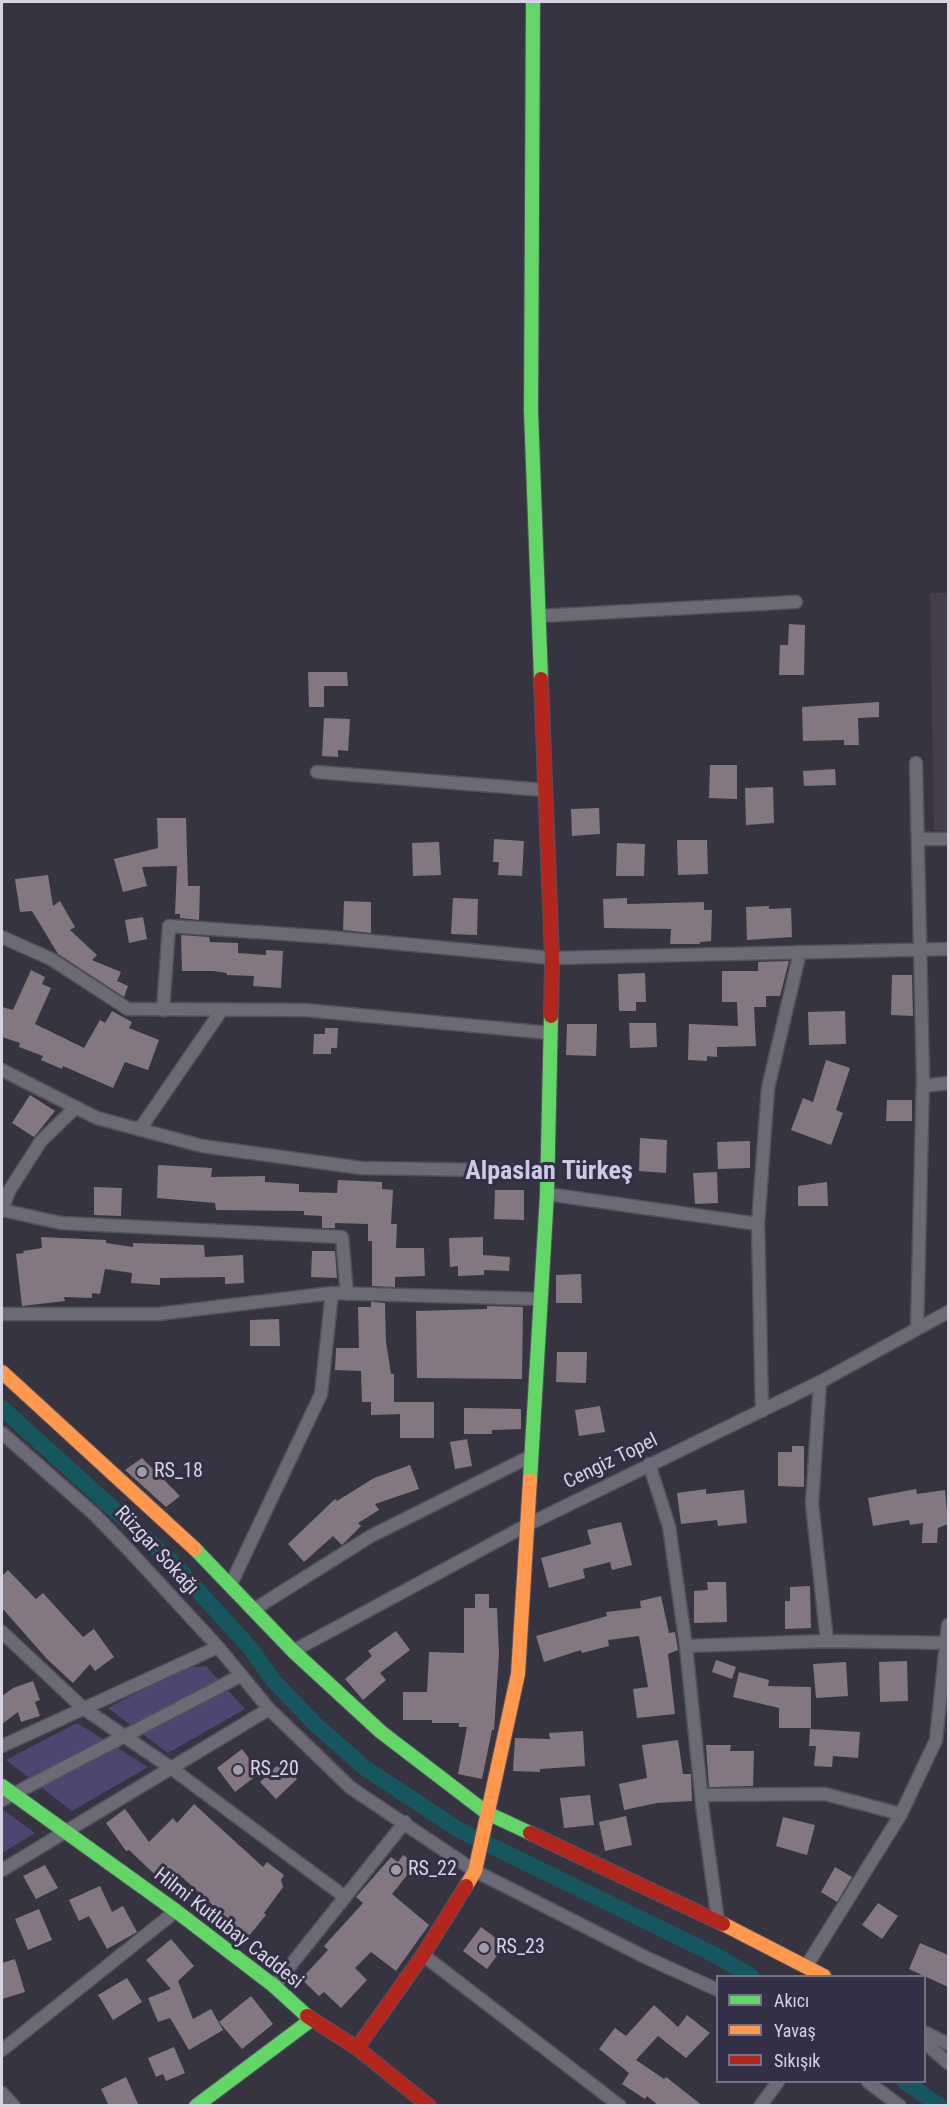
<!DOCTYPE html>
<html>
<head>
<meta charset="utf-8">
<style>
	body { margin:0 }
	#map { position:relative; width:950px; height:2107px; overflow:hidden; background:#363441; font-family:"Roboto Condensed",sans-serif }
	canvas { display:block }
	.frame { position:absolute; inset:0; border:3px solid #d6d4e2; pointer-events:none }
	.legend { position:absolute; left:716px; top:1975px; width:210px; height:108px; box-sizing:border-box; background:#332f46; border:2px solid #747184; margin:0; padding:8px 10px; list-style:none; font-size:18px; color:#d6d4e2 }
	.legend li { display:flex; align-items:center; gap:12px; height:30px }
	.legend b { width:30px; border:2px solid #747184 }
</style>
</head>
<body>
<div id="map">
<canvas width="950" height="2107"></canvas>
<div class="frame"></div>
<ul class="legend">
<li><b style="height:8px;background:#63d668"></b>Akıcı</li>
<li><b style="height:8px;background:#ff974d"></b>Yavaş</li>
<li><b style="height:8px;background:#b3261e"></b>Sıkışık</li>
</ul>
</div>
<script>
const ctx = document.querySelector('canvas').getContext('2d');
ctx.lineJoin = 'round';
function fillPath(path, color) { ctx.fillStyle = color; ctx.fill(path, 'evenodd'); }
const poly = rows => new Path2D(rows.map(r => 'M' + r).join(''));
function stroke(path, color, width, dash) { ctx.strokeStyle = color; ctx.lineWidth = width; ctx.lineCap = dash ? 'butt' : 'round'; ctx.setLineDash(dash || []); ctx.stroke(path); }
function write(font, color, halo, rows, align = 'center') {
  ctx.font = font + ' "Roboto Condensed",sans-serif'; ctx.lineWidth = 6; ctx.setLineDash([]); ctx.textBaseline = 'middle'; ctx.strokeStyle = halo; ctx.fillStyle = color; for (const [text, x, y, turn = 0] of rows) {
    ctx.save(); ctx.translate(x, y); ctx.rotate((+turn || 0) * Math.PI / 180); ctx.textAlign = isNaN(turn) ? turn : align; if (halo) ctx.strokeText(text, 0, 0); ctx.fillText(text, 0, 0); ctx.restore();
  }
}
fillPath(poly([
	[930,593,948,593,948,831,934,830]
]), '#443d4c');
fillPath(poly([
	[206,1666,245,1709,168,1753,108,1708,182,1668],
	[77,1723,148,1767,72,1811,6,1760],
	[2,1809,35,1833,2,1853]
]), '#4e4670');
stroke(poly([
	[2,1408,171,1561,251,1649,273,1680,315,1724,365,1768,459,1830,715,1955,751,1976],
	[905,2082,940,2106]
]), '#16565e', 16);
fillPath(poly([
	[789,624,805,625,804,675,779,675,780,645,788,645],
	[308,672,347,672,348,686,324,686,324,707,309,707],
	[879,702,879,717,858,718,859,745,844,745,844,740,803,741,802,707],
	[324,718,350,719,348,751,338,750,338,757,322,756],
	[710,765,737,765,737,799,709,798],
	[835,769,836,785,804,786,803,771],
	[773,787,774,823,746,825,745,788],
	[599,808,600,834,572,836,571,809],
	[157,818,186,818,188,886,200,886,199,920,180,918,180,914,175,914,177,866,142,867,147,886,123,892,114,859,158,848],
	[494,839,524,841,522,876,498,875,499,862,493,862],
	[677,840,707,840,708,874,678,875],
	[439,842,441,875,413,876,412,843],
	[617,843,645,844,644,876,616,876],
	[48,875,53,906,60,901,75,927,70,930,97,955,92,960,121,972,117,981,128,986,124,997,58,954,32,911,20,912,15,879],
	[453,898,478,899,477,935,451,934],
	[627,898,627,904,704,902,704,910,712,910,711,941,700,942,700,944,670,944,671,929,604,928,603,899],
	[344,901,371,902,371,933,343,930],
	[769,906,769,909,791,908,792,937,747,940,746,907],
	[143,917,147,939,129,943,125,920],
	[181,935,209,937,210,942,238,943,238,953,266,955,266,950,283,951,281,988,253,986,254,976,227,975,227,973,213,971,182,971],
	[789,961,780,996,766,996,766,1007,754,1007,756,1046,717,1047,717,1057,707,1056,707,1061,688,1060,689,1024,738,1026,737,1002,722,1002,722,971,758,971,758,962],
	[31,970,45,977,42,984,51,988,35,1024,84,1048,100,1020,105,1023,112,1011,132,1022,129,1028,159,1040,148,1070,125,1062,113,1088,63,1066,62,1069,41,1060,43,1056,19,1047,20,1043,2,1037,2,1007,13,1010],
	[645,973,646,1002,636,1002,636,1011,619,1011,618,974],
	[892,975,912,975,913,1016,891,1015],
	[845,1011,846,1044,809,1045,808,1012],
	[629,1023,656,1023,657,1047,630,1048],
	[567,1024,597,1024,596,1056,566,1055],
	[325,1028,338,1028,337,1048,331,1048,331,1054,313,1054,314,1034,325,1034],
	[826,1060,850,1068,836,1110,843,1113,831,1145,791,1130,803,1098,813,1102],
	[30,1095,55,1111,34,1137,12,1123],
	[887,1100,912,1100,912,1121,886,1121],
	[640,1138,667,1140,666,1173,639,1171],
	[750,1141,750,1168,718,1169,717,1142],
	[158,1165,212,1168,211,1177,265,1176,265,1182,299,1184,299,1192,337,1193,338,1180,382,1182,382,1189,393,1190,391,1224,397,1224,396,1248,424,1248,425,1276,395,1277,395,1287,372,1286,372,1241,368,1241,368,1224,335,1223,335,1228,322,1228,322,1216,304,1215,304,1211,216,1210,215,1203,157,1198],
	[717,1172,718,1203,695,1204,693,1173],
	[827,1182,828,1206,798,1206,798,1186],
	[94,1187,122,1188,121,1216,94,1215],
	[495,1190,524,1190,524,1220,494,1219],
	[41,1237,106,1240,106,1243,133,1247,133,1243,204,1245,205,1257,243,1255,244,1283,225,1284,225,1277,160,1278,160,1285,131,1283,132,1273,105,1269,100,1294,92,1293,92,1298,64,1297,65,1301,22,1306,16,1254,24,1253,23,1251,42,1248],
	[483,1237,483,1255,510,1257,509,1271,484,1270,484,1275,458,1276,458,1266,450,1267,449,1238],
	[312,1251,335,1251,337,1278,311,1277],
	[581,1274,582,1303,556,1303,556,1275],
	[371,1302,385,1303,386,1342,391,1374,394,1374,394,1402,434,1402,434,1438,400,1438,400,1414,371,1415,371,1402,362,1402,361,1371,335,1370,336,1348,359,1348,358,1307,371,1307],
	[487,1306,523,1307,522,1379,417,1378,416,1311,487,1309],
	[279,1319,280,1346,250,1346,250,1320],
	[557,1352,587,1352,586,1383,556,1382],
	[600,1406,605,1432,579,1436,575,1410],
	[464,1408,521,1409,521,1429,492,1430,492,1434,464,1434],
	[467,1439,472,1466,455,1469,450,1442],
	[792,1446,804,1446,804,1487,778,1486,778,1452,792,1452],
	[142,1458,180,1496,166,1507,125,1470],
	[410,1465,419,1489,375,1504,379,1510,358,1523,361,1526,342,1545,333,1536,304,1562,288,1544,335,1499,337,1501,374,1478],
	[706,1489,706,1494,744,1490,747,1523,718,1526,717,1520,681,1524,677,1493],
	[916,1489,917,1494,945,1490,948,1524,938,1528,937,1543,922,1543,923,1523,910,1525,909,1520,873,1526,868,1498],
	[621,1522,632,1565,612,1570,610,1562,583,1569,585,1578,549,1588,541,1558,591,1544,587,1530],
	[8,1570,36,1599,43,1593,83,1637,94,1629,114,1657,95,1671,90,1664,73,1683,47,1659,2,1608,2,1576],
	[707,1582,726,1582,727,1622,694,1623,694,1591,708,1590],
	[810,1586,811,1628,785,1629,785,1601,790,1601,790,1587],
	[475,1594,489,1594,489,1608,497,1608,499,1654,494,1730,492,1730,482,1779,458,1774,467,1727,459,1727,459,1723,432,1723,432,1720,403,1720,403,1692,427,1692,429,1652,464,1653,464,1608,475,1608],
	[661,1596,669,1633,675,1632,678,1650,668,1654,675,1714,637,1718,633,1689,648,1687,639,1636,608,1640,609,1646,582,1653,581,1650,544,1662,536,1636,607,1616,606,1612,641,1608,640,1601],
	[396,1631,410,1650,380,1673,386,1680,363,1700,345,1679,372,1656,368,1651],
	[716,1660,736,1667,732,1679,712,1672],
	[907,1661,908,1701,880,1702,879,1662],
	[846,1662,848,1696,816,1698,813,1664],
	[739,1672,769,1680,768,1686,811,1687,811,1728,779,1728,779,1708,733,1697],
	[33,1681,40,1700,35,1702,40,1716,21,1722,18,1712,2,1724,2,1696,13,1688],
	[810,1729,860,1732,858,1758,833,1756,832,1767,814,1766,816,1746,809,1746],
	[583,1731,585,1766,540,1769,540,1772,513,1771,515,1738,550,1739,549,1733],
	[678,1740,683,1774,691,1774,692,1801,657,1803,624,1810,619,1784,647,1778,642,1745],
	[706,1745,731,1745,730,1751,754,1751,753,1786,709,1787],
	[242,1749,260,1773,235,1792,217,1768],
	[281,1762,297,1779,276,1799,260,1782],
	[590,1795,594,1825,564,1828,560,1798],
	[194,1804,263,1867,267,1862,284,1875,281,1880,283,1887,264,1913,266,1915,248,1937,182,1877,170,1889,129,1850,126,1851,106,1823,125,1809,149,1842,173,1818,177,1823],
	[626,1816,632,1845,605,1851,599,1822],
	[783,1817,815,1825,807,1855,776,1846],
	[403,1855,416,1864,392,1894,429,1925,396,1971,371,1952,355,1968,367,1980,341,2008,324,1992,319,1996,301,1979,328,1950,324,1946,363,1903,356,1897,391,1857,398,1862],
	[45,1865,58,1888,36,1899,23,1876],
	[835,1867,852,1877,837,1902,821,1892],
	[100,1886,112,1912,123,1906,137,1932,107,1949,89,1916,79,1921,69,1900],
	[878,1903,898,1916,882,1939,862,1925],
	[39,1909,52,1940,28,1950,15,1919],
	[481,1927,505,1945,487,1969,463,1951],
	[171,1939,194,1966,178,1981,193,2019,211,2009,223,2030,189,2050,170,2018,158,2022,148,1998,171,1989,146,1960],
	[920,1943,948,1955,948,1987,909,1969],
	[15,1959,25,1992,2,1999,2,1963],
	[127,1978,142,2002,113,2020,98,1995],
	[251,1996,273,2024,242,2049,219,2022],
	[654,2005,678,2027,687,2015,710,2033,686,2058,658,2036,636,2060,664,2079,666,2077,703,2106,659,2106,647,2096,645,2099,622,2084,629,2073,599,2049,615,2028,626,2036],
	[174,2047,185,2073,166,2081,163,2074,156,2077,148,2058],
	[126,2077,139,2106,109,2106,101,2089]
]), '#857781');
const street = poly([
	[539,616,796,602],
	[916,763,923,1078,917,1329],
	[317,772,545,790],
	[918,839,948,839],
	[2,937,51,959,128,1009,305,1010,550,1033],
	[163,1010,169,926,328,937,552,958,948,949],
	[2,1070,97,1118,202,1146,361,1168,547,1171],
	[923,1086,948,1083],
	[140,1129,221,1011],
	[547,1194,758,1224],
	[2,1210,61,1223,342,1237,347,1294],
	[2,1211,9,1191,41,1141,76,1107],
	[2,1314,158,1314,332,1293,540,1299],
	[820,1382,812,1504,827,1641],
	[762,1411,758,1224,768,1088,800,952],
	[2,1433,94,1514,126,1547,218,1647,269,1709,351,1788,475,1871,647,1958,718,1990],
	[649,1464,669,1526,686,1646,703,1812,718,1921],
	[231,1584,321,1394,332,1293],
	[253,1610,371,1536,531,1456],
	[2,1632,83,1708,171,1768,345,1897],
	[686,1646,827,1641,948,1643],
	[293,1651,527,1525,820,1382,948,1312],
	[2,1746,218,1647],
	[702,1795,825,1794,901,1814],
	[2,1800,240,1676],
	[2,1870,269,1709],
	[423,1955,620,2106],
	[807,1965,901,1814,936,1740,948,1625],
	[274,1986,405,1822],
	[924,2032,948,2044],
	[924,2042,948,2063],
	[2,2050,176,1911],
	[868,2082,900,2106],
	[2,2093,14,2106],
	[760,2106,778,2082]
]);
const fast = poly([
	[533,2,531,411,541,679],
	[530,1480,547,1194,551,1016],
	[195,1549,293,1651,381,1732,487,1813,530,1833],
	[2,1786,176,1911,274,1986,307,2016],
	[196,2106,311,2020]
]);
const slow = poly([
	[2,1372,195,1549],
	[466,1886,475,1871,518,1674,530,1480],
	[723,1924,824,1976]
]);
const jam = poly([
	[541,679,552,958,551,1016],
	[530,1833,723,1924],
	[307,2016,357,2048,429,2106],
	[357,2048,423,1955,466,1886]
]);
stroke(street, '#53515c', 15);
stroke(fast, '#53515c', 16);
stroke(slow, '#53515c', 16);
stroke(jam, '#53515c', 16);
stroke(street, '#6c6a75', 12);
stroke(fast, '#63d668', 14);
stroke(slow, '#ff974d', 14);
stroke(jam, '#b3261e', 14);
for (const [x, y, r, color] of [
	[142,1472,6,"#9e9caa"],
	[238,1770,6,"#9e9caa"],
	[396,1870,6,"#9e9caa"],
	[484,1948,6,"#9e9caa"]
]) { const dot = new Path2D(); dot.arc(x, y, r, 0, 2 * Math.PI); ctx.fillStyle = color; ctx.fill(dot); stroke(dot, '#332f46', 2); }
write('20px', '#d6d4e2', '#332f46', [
	["Cengiz Topel",611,1462,-26],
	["Rüzgar Sokağı",156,1551,47],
	["Hilmi Kutlubay Caddesi",228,1929,38]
]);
write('20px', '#d6d4e2', '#332f46', [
	["RS_18",154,1472],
	["RS_20",250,1770],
	["RS_22",408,1870],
	["RS_23",496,1948]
], 'left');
write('bold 26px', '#cdc9e5', '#332f46', [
	["Alpaslan Türkeş",549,1172]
]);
</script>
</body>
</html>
